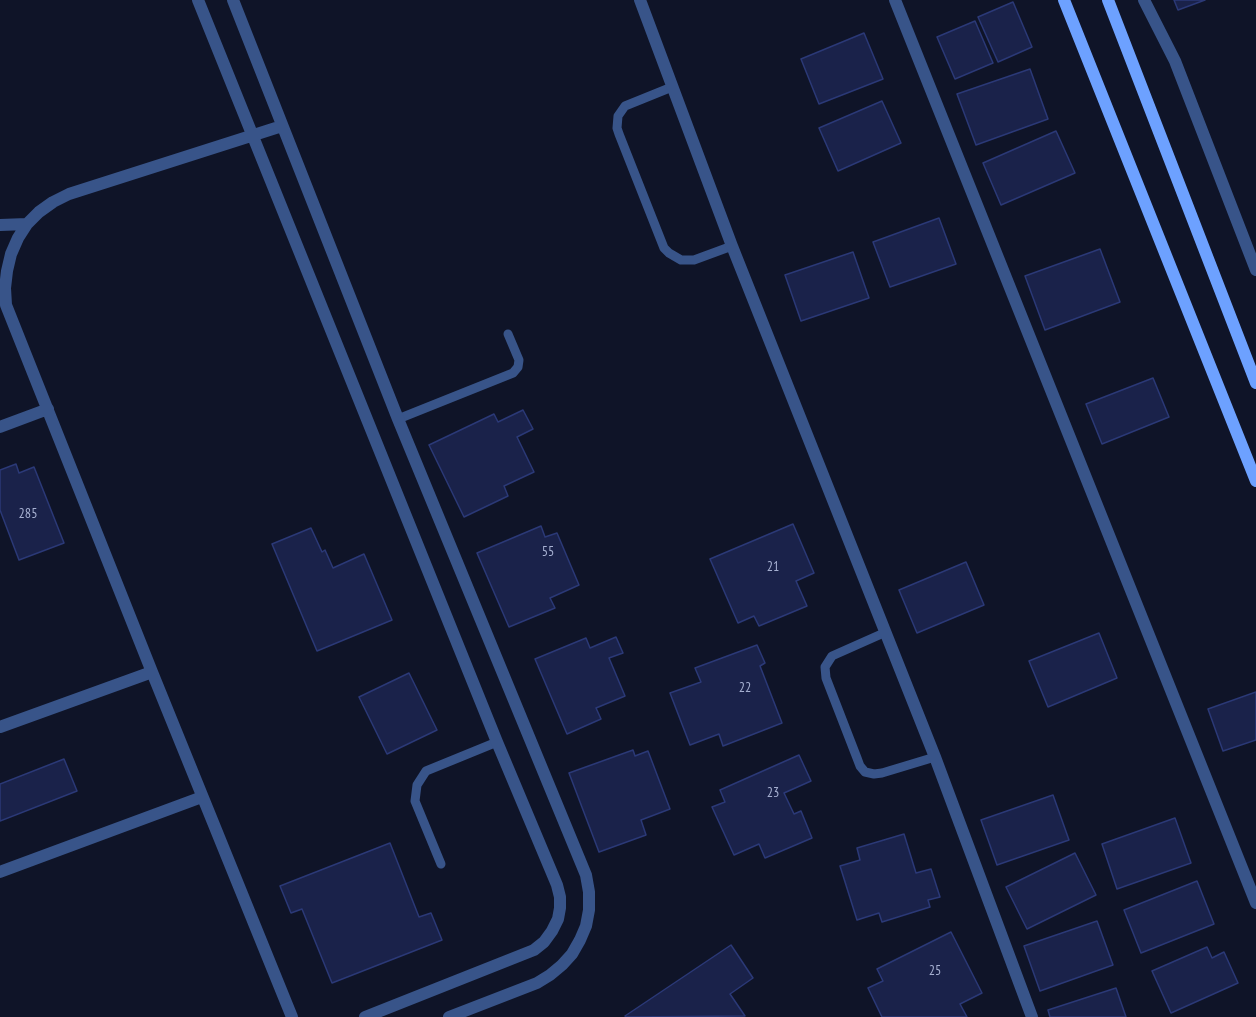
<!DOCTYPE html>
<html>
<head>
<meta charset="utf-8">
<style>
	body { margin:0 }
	canvas { display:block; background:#0f1428 }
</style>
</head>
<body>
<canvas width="1256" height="1017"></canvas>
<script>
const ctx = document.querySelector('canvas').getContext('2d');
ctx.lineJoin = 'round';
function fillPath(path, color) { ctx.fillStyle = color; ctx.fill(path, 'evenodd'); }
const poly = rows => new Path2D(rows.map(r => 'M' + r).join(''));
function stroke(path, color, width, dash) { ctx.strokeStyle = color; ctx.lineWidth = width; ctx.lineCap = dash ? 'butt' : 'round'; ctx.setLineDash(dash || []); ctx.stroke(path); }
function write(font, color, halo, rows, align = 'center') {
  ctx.font = font + ' "PT Sans Narrow",sans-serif'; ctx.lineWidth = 5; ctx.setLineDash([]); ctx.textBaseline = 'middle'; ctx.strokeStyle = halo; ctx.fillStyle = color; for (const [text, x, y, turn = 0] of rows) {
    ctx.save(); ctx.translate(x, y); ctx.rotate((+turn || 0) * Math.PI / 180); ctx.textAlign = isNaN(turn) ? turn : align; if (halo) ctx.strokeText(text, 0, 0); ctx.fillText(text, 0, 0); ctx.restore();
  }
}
const building = poly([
	[1174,0,1205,0,1178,10,1174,0],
	[1013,2,1032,47,998,62,978,17,1013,2],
	[975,21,993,63,955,79,937,37,975,21],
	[864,33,883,79,819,104,801,59,864,33],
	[1030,69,1048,119,976,145,957,94,1030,69],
	[882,101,901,143,838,171,819,128,882,101],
	[1056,131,1075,173,1001,205,983,163,1056,131],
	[939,218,956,264,890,287,873,242,939,218],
	[1100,249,1120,302,1045,330,1025,276,1100,249],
	[853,252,869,298,801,321,785,275,853,252],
	[1153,378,1169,417,1102,444,1086,404,1153,378],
	[523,410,533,429,517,437,534,472,504,486,508,496,464,517,429,445,494,414,498,422,523,410],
	[16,464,19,473,34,467,64,543,19,560,0,510,0,470,16,464],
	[793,524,814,573,796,581,807,606,759,626,754,616,738,623,710,559,793,524],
	[541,526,545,537,557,533,579,585,550,598,555,608,509,627,477,553,541,526],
	[311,528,322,552,325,550,333,568,364,554,392,620,317,651,272,544,311,528],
	[966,562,984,605,917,633,899,590,966,562],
	[1099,633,1117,678,1048,707,1029,661,1099,633],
	[616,637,623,653,609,658,625,696,596,708,601,719,567,734,535,659,586,638,590,648,616,637],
	[757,645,765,663,760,666,782,723,723,746,719,734,690,745,670,693,701,682,695,668,757,645],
	[409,673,437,730,387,754,359,697,409,673],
	[1256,692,1256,740,1223,751,1208,709,1256,692],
	[633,750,635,756,648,751,670,809,641,820,646,835,599,852,569,773,633,750],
	[799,755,811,781,784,793,794,814,801,811,812,838,765,858,759,844,734,855,712,807,725,802,720,790,799,755],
	[64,759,77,791,0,821,0,784,64,759],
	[1053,795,1069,840,997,865,981,820,1053,795],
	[1175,818,1191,863,1117,889,1102,844,1175,818],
	[904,834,916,873,931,869,940,897,928,900,930,907,882,922,879,913,857,920,840,866,860,860,857,848,904,834],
	[390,843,419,917,431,913,442,940,332,983,302,909,291,913,280,886,390,843],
	[1075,853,1096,895,1027,929,1006,887,1075,853],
	[1197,881,1214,924,1141,953,1124,910,1197,881],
	[1097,921,1113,965,1040,991,1024,946,1097,921],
	[951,932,982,993,960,1004,967,1017,882,1017,868,988,883,981,877,969,951,932],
	[731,945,753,978,730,994,745,1016,626,1017,625,1016,731,945],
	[1207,947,1212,958,1224,952,1238,983,1171,1013,1152,971,1207,947],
	[1116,988,1126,1017,1050,1017,1048,1010,1116,988]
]);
fillPath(building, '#1a224a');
stroke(building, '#2b3977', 1.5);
stroke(poly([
	[672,87,625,106,618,116,617,128,619,134,664,248,669,253,681,260,694,260,732,246],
	[398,419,513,373,518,367,519,360,508,334],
	[886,632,832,656,825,667,826,678,857,758,860,766,865,772,874,774,882,773,935,757],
	[441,864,415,801,417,785,426,771,497,742]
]), '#385489', 9);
stroke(poly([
	[198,0,497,742,557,885,560,897,560,908,558,919,552,931,544,942,534,950,365,1017],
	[233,0,398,419,586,875,589,892,589,910,586,926,580,940,572,954,562,965,550,975,537,983,449,1017],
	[640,0,732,246,935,757,1032,1017],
	[895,0,1256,903],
	[1144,0,1175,61,1256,270],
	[282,126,69,194,53,202,39,212,27,224,18,238,11,254,7,271,5,288,6,305,152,672,292,1017],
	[0,225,27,224],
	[0,427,48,409],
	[0,727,152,672],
	[0,872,202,797]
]), '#385489', 12);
stroke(poly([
	[1064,0,1256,481],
	[1108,0,1256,383]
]), '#6da1ff', 12);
write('14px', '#a7b1d2', null, [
	["285",28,514],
	["55",548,552],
	["21",773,567],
	["22",745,688],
	["23",773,793],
	["25",935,971]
]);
</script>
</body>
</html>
